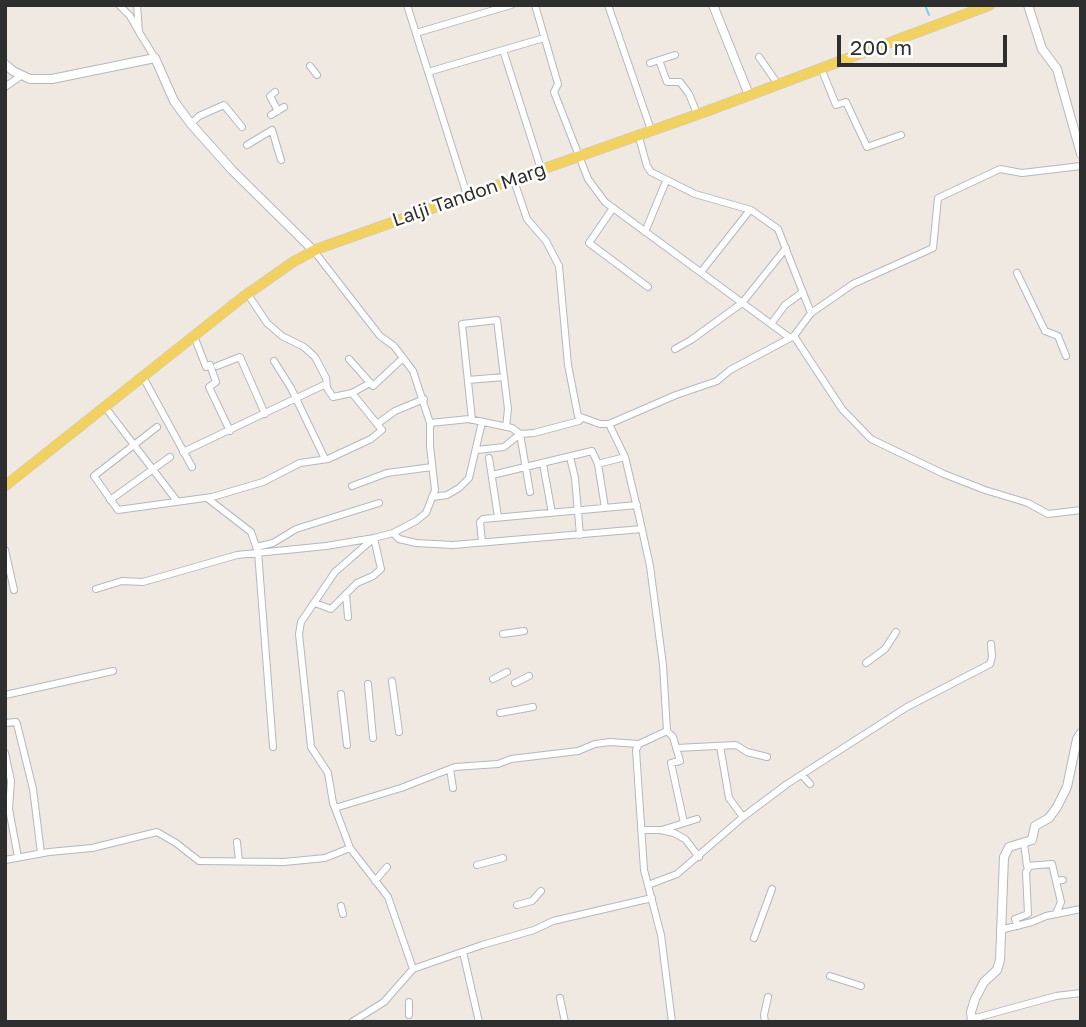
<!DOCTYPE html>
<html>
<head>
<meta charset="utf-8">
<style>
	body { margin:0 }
	#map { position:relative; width:1086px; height:1027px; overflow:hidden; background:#efe9e1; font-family:"Golos Text",sans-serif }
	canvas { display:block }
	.frame { position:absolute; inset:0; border:7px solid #2e2e2e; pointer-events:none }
	.scale { position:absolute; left:837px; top:35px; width:170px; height:32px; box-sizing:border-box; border:4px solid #2e2e2e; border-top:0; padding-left:9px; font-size:21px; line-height:24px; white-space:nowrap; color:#2e2e2e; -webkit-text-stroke:5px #fff; paint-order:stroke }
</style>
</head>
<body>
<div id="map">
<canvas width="1086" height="1027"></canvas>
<div class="frame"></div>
<div class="scale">200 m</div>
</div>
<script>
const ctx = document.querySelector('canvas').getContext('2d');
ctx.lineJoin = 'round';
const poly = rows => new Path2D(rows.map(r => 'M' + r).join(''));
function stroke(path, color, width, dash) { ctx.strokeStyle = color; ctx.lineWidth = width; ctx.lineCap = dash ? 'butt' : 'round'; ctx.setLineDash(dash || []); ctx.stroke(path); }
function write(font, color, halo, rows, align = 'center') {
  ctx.font = font + ' "Golos Text",sans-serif'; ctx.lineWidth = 5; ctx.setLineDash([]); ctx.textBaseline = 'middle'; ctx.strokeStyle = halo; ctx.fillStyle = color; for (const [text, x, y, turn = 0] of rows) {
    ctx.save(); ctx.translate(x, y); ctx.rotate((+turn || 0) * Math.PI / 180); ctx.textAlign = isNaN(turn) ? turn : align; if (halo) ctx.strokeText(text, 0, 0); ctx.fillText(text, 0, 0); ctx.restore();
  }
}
stroke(poly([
	[925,5,929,15]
]), '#75cff0', 2);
const minor = poly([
	[119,5,130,16,138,30],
	[137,5,139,32,155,58],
	[407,5,467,195],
	[535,5,558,84,554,92,588,179,605,202,624,216,790,338],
	[608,5,650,127],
	[416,33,511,5],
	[503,50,541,169],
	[759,57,775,80],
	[659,60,667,82,680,82,689,94,696,111],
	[650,63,675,55],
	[310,66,317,75],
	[821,68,836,105,846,102,867,147,901,135],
	[428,72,544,38],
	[5,87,22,75],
	[275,92,270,96,278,111],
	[271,115,284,107],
	[191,124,199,116,224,105,242,127],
	[247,145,272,130,281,160],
	[513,178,527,219,546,241,559,266,568,365,578,416,600,424,609,424,676,395,717,381,730,370,794,336,811,313,778,229,751,210,695,194,651,172,647,166,638,134],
	[613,208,589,243,648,287],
	[645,232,666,181],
	[701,272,750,210],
	[1017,273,1045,331,1058,336,1066,356],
	[247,293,267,323,282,336,304,347,315,357,326,378,327,388,333,397,352,393,370,383],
	[811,313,853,284,933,248,938,198,1000,169,1022,173,1081,166],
	[771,324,785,305,803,292],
	[194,336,206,367,210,365,216,382,209,387,230,431],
	[794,336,842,409,871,439,944,474,985,490,1028,503,1048,514,1081,510],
	[675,349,691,340,742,303,786,248],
	[349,359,373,386,403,358],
	[274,361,291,388,325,459],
	[217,366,240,357,265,414],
	[143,377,192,467],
	[468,380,504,377],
	[105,407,177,501],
	[472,420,462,324,497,320,508,409,506,427],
	[430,423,469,419,512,428,520,434,534,433,579,421,582,418],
	[377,424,395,411,424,399],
	[609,424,625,457,639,516,650,566,663,665,667,731,639,744,636,750,644,870,661,935,672,1022],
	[157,427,94,476,118,510,212,497,263,482,300,463,328,459,371,439,382,430,352,393],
	[520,434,530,492],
	[477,450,504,447,520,434],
	[183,452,326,384],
	[570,457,575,478,580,535],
	[489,458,498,517],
	[543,464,552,513],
	[598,464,605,508],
	[492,475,592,451,598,464,625,457],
	[352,486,387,473,432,467],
	[432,497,447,495,459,488,469,478,482,422],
	[207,498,251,532,258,552,273,747],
	[110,500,170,457],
	[393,533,399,539,416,543,453,545,642,529],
	[482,542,480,522,483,519,637,505],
	[256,547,273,543,296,529,379,503],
	[5,550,14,590],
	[96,589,122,581,143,582,237,555,326,546,374,538,393,533,416,521,426,513,435,490,430,446,430,423,413,371,394,346,380,336,314,251],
	[346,594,348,617],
	[315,603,331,609,357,583,373,576,381,569,374,538,335,572,301,622,299,634,311,747,328,773,333,803,350,848,388,897,413,969],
	[503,634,524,631],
	[866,663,885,649,896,632],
	[493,679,507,672],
	[392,681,399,732],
	[515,683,529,676],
	[368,684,373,738],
	[341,694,347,745],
	[5,695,113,671],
	[500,713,533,707],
	[5,723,16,722,17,724,33,789,41,853],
	[667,731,673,737,680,761,671,763,684,823,697,819],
	[720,746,729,798,743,817],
	[676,748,736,745,747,752,767,757],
	[5,753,11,781,9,809,18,857],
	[450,769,453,788],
	[802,775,810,784],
	[335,808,401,788,455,767,498,764,511,759,578,751,595,744,610,742,639,744],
	[641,830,660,830,674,833,685,839,699,857],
	[662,830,684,823],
	[237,842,239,861],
	[1024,843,1027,866,1052,864,1056,881,1063,880],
	[5,860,49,852,92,848,157,832,176,843,199,861,284,862,325,858,350,848],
	[477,865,503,858],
	[375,881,387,867],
	[1056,881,1061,902,1056,914],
	[648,885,677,874,743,817,787,784,907,707,990,664,992,657,991,644],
	[517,905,532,901,541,891],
	[341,906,343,914],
	[1018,926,1015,919,1028,914,1026,872,1029,867],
	[1000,930,1032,922,1046,916,1081,909],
	[754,938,772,889],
	[463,952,479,1022],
	[830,976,861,986],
	[560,998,565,1022],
	[409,1002,409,1015],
	[972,1019,1056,996,1081,993],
	[352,1022,384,1002,413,969,482,945,534,930,553,921,652,898],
	[765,1022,764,1015,768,997]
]);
const tertiary = poly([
	[713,5,749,95],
	[1028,5,1042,49,1057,69,1081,154],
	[5,64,13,71,30,79,52,79,155,58,174,101,191,124,232,170,314,251],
	[972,1022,971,1012,975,999,984,982,997,970,1000,960,1004,857,1009,847,1032,840,1035,826,1049,818,1057,807,1067,787,1077,739,1081,733]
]);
const primary = poly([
	[5,486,243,297,293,262,317,249,710,110,990,5]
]);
stroke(minor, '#b4b7c1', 8);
stroke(tertiary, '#b4b7c1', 10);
stroke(primary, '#c9c9c9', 11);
stroke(minor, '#fff', 6);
stroke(tertiary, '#fff', 8);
stroke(primary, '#f2d163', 10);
write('19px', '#2e2e2e', '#fff', [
	["Lalji Tandon Marg",469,195,-19]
]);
</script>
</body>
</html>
